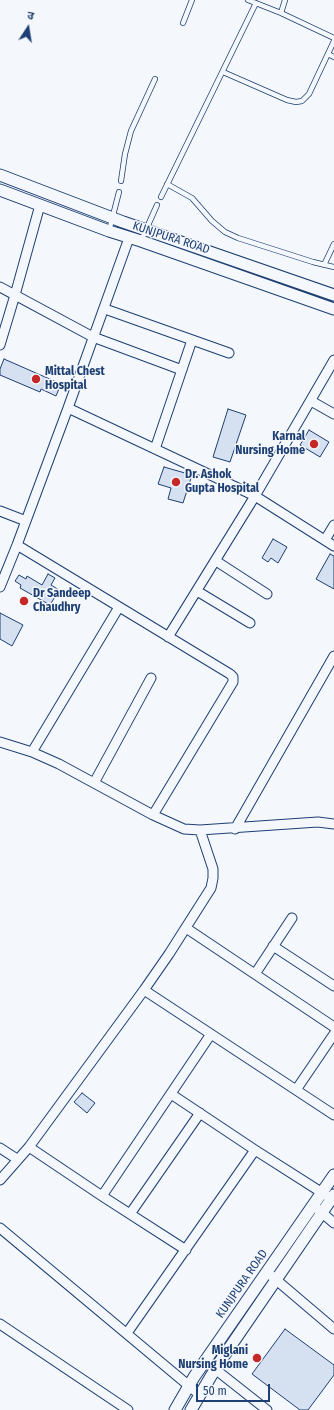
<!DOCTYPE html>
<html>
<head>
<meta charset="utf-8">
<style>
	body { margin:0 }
	#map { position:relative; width:334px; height:1410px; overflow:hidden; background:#f4f7fb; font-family:"Fira Sans Condensed","Noto Sans Devanagari",sans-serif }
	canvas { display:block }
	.north { position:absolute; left:8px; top:8px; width:40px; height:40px; -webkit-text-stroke:3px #f4f7fb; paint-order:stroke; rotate:12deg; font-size:11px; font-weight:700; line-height:16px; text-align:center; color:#1d3f73 }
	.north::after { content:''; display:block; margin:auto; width:14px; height:18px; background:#1d3f73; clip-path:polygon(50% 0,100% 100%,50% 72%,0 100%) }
	.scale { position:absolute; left:196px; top:1384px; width:74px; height:18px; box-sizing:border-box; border:2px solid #1d3f73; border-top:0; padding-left:5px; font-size:12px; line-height:14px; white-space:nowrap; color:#1d3f73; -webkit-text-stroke:3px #f4f7fb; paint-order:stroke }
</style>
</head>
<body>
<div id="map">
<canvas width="334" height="1410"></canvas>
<div class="north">उ</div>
<div class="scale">50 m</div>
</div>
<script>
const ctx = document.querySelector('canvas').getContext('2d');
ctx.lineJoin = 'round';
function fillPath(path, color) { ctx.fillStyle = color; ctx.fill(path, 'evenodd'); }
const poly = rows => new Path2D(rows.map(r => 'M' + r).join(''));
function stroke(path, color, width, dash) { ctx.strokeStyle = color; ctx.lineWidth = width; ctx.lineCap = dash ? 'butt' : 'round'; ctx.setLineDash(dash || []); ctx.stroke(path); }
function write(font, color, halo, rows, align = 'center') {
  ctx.font = font + ' "Fira Sans Condensed",sans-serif'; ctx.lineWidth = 3; ctx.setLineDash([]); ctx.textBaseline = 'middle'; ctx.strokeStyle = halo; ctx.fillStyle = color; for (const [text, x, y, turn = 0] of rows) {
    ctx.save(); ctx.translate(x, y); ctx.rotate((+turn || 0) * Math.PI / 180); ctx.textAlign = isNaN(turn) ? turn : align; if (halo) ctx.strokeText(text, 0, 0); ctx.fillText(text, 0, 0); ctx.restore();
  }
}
const building = poly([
	[4,359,61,384,56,396,41,389,40,392,0,375,0,369,4,359],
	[228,409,246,415,230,462,213,457,228,409],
	[309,430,329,442,320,457,300,445,309,430],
	[164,467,192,475,183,503,168,499,171,488,158,484,164,467],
	[273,539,287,547,278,563,271,558,268,562,262,558,273,539],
	[330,554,334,556,334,589,316,579,330,554],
	[48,574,55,578,51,585,59,590,50,605,20,588,21,585,15,581,19,575,26,579,27,576,42,585,48,574],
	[0,613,23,625,12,646,0,639,0,613],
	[82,1093,95,1103,87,1113,74,1102,82,1093],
	[285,1329,334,1365,334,1375,308,1410,300,1410,252,1374,285,1329]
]);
fillPath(building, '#d5e0f0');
stroke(building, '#1d3f73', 1);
const service = poly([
	[248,0,281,13,334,38],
	[281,13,285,0],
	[183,23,192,0],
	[328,54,334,57],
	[223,72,287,100,296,102,302,101,309,94,334,41],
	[121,181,125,154,131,131,155,79],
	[167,184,192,198,212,221,225,232,238,238,313,262,334,267],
	[161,197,256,3],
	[109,231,119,192],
	[141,241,157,205],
	[324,265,334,244]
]);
const minor = poly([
	[0,287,93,337,182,370],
	[105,309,229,353],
	[0,345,15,295,40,205],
	[311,401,334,414],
	[68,408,255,496,334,546],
	[155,449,192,340],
	[0,511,26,521],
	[325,540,334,525],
	[17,545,230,674,233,677,233,682,153,815],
	[216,561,267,594],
	[0,587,17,545,68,408,129,238],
	[197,591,250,623],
	[168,637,255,496,334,360],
	[0,742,32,752,59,764,153,815,184,829,200,830,318,822,334,824],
	[32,752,119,607],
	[94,783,151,678],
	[235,829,334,656],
	[186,928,334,1027],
	[273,946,334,986],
	[255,974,292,918],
	[144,990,334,1115],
	[296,1090,334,1034],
	[171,1094,255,1150,332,1199],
	[29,1147,102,1196,186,1250],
	[0,1148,17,1159],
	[0,1180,29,1147,144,990,169,954,211,888,213,878,213,869,200,830],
	[102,1196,211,1034],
	[313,1205,334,1223],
	[130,1214,200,1113],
	[0,1228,200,1395],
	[267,1272,334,1329],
	[0,1324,128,1410],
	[127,1333,255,1150],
	[215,1369,267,1410]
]);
const tertiary = poly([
	[0,175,123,222,334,295],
	[0,190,109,231,141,241,334,309],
	[175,1410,194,1377,334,1175],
	[191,1410,217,1366,334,1195]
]);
stroke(service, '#1d3f73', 6);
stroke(minor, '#1d3f73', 11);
stroke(tertiary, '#1d3f73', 13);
stroke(service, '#f4f7fb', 4.5);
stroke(minor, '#f4f7fb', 9);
stroke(tertiary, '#f4f7fb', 11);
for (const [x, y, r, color] of [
	[36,379,5,"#c62828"],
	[314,444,5,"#c62828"],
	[176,482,5,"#c62828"],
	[24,601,5,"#c62828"],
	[257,1358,5,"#c62828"]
]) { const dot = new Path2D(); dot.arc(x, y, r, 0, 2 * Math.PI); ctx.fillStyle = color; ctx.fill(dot); stroke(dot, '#f4f7fb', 1.5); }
write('12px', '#1d3f73', '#f4f7fb', [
	["KUNJPURA ROAD",171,238,18],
	["KUNJPURA ROAD",242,1284,-55]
]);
write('bold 12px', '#1d3f73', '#f4f7fb', [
	["Mittal Chest",45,372],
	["Hospital",45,386],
	["Karnal",305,437,"right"],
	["Nursing Home",305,451,"right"],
	["Dr. Ashok",185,475],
	["Gupta Hospital",185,489],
	["Dr Sandeep",33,594],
	["Chaudhry",33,608],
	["Miglani",248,1351,"right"],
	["Nursing Home",248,1365,"right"]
], 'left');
</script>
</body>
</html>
